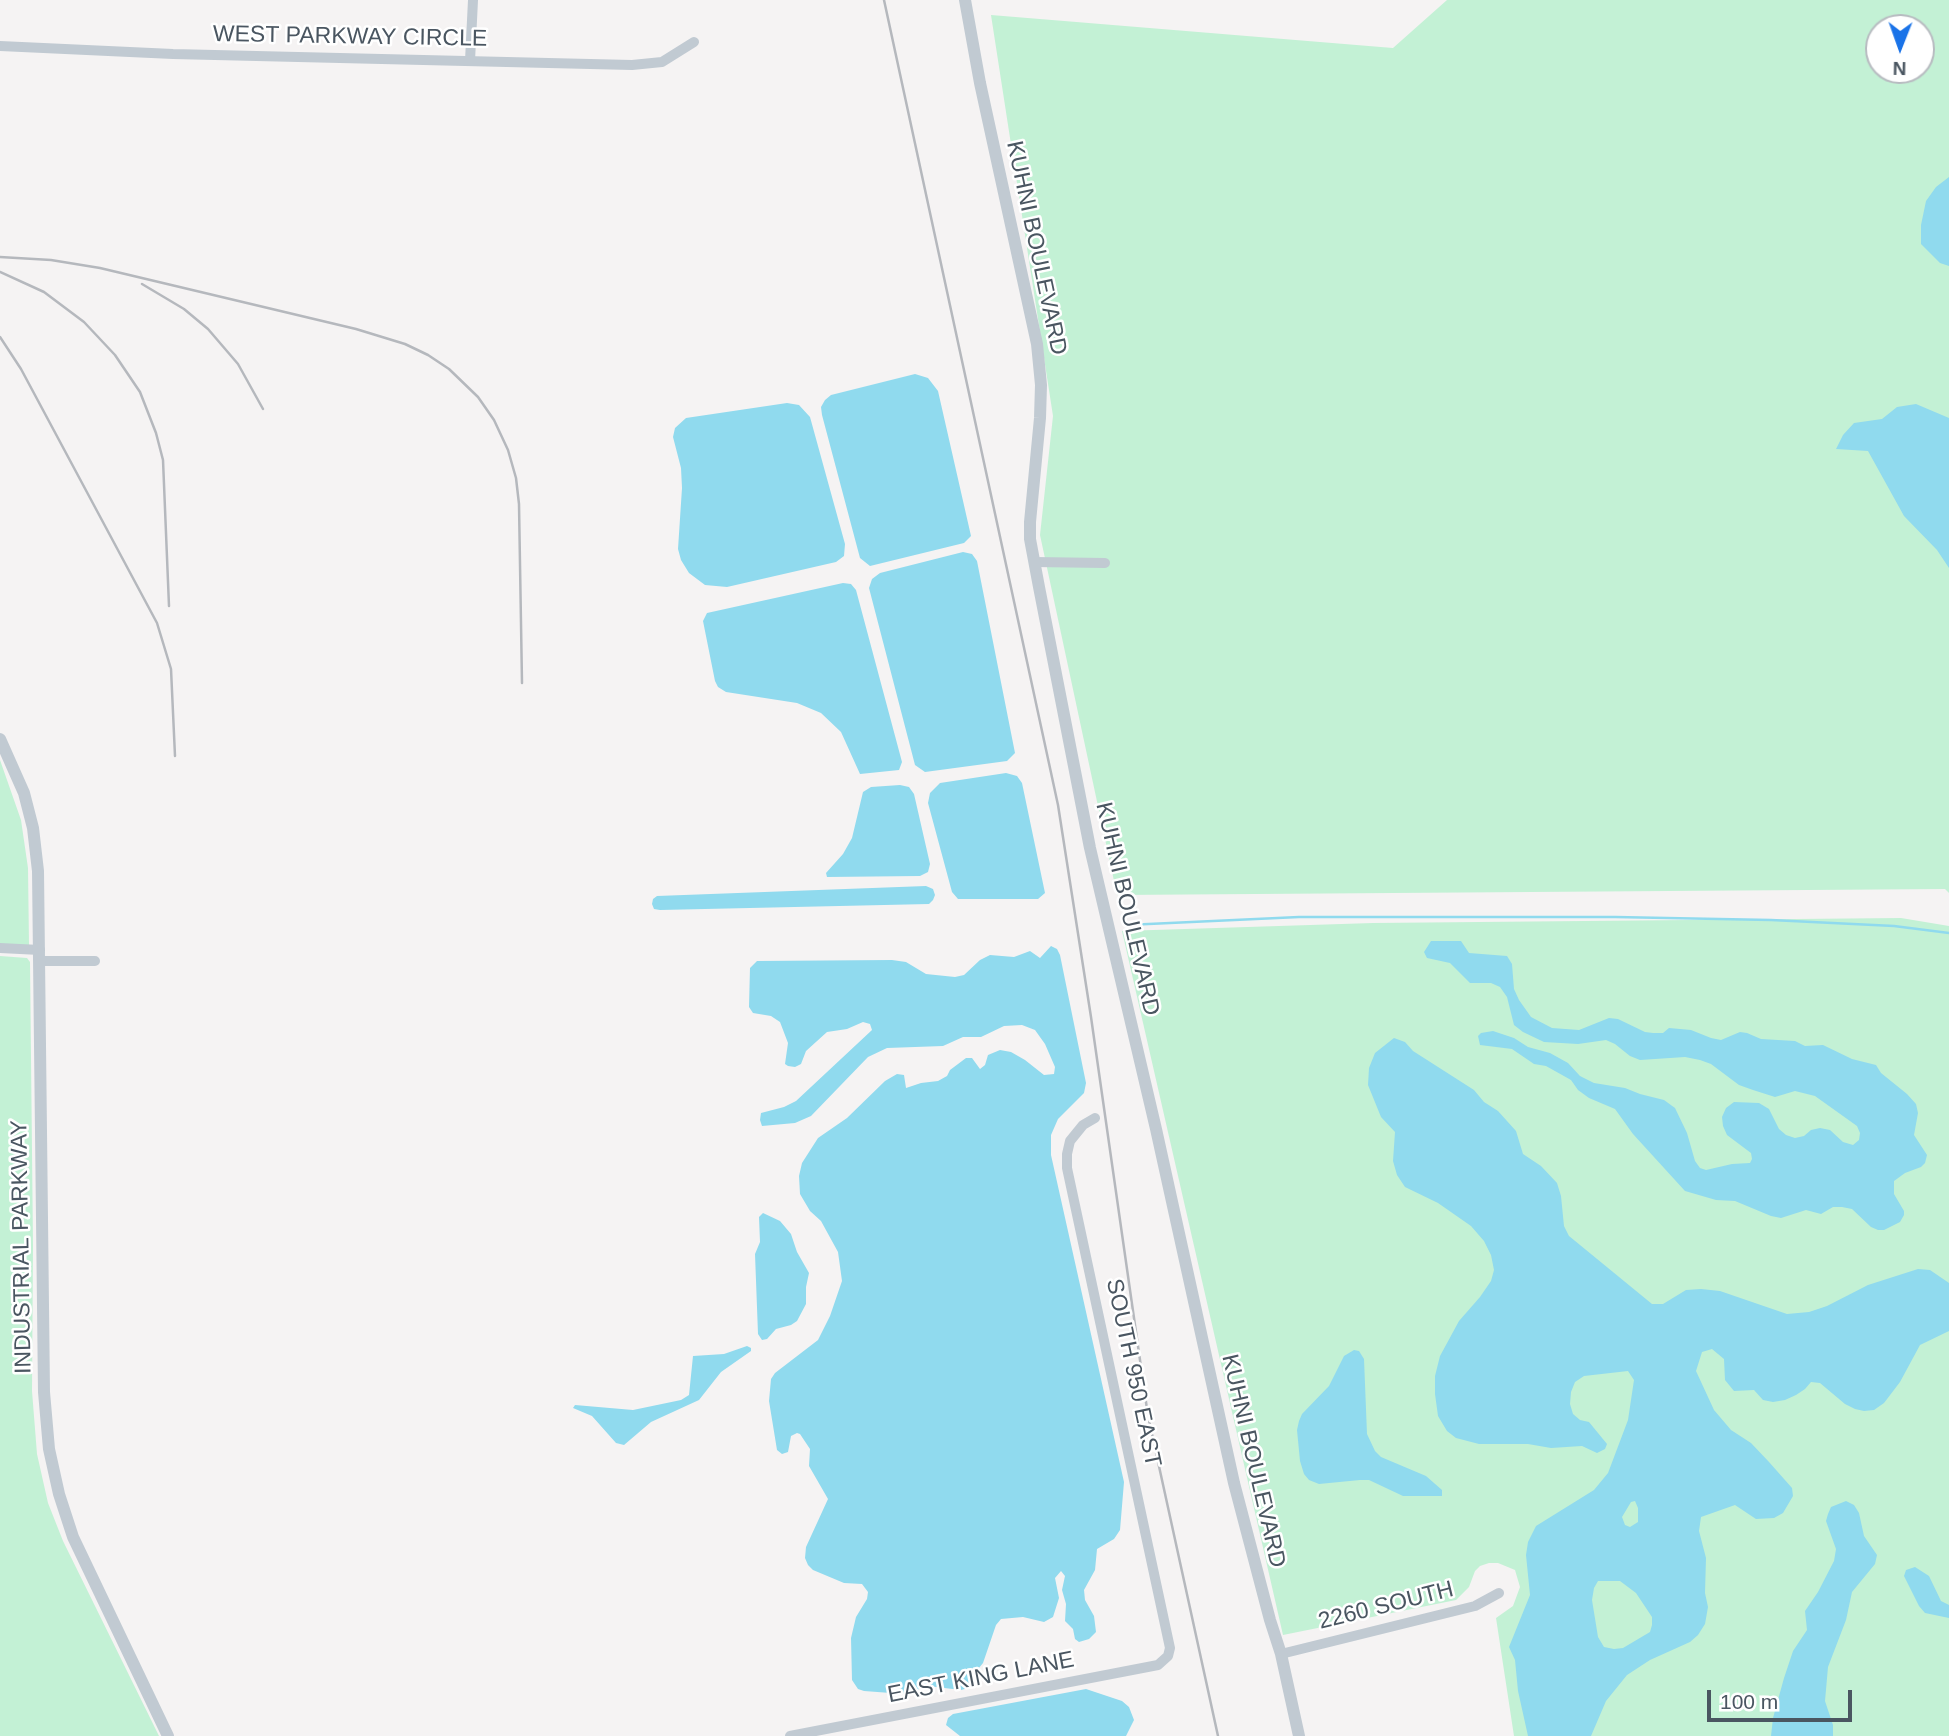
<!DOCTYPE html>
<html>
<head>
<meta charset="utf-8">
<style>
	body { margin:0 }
	#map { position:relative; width:1949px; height:1736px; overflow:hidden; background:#f5f3f3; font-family:Arial,sans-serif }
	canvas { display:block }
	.north { position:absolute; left:1865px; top:14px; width:70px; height:70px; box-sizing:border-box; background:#fff; border:2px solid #b7bbc0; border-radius:50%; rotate:181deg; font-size:19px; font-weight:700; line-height:28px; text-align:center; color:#4a5661 }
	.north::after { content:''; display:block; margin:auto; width:24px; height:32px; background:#1a73e8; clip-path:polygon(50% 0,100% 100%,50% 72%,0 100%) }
	.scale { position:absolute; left:1707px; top:1690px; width:145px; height:32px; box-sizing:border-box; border:4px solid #4a5661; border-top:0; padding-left:9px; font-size:21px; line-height:24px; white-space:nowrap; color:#4a5661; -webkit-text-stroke:5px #fff; paint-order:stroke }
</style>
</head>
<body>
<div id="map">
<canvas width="1949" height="1736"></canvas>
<div class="north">N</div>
<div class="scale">100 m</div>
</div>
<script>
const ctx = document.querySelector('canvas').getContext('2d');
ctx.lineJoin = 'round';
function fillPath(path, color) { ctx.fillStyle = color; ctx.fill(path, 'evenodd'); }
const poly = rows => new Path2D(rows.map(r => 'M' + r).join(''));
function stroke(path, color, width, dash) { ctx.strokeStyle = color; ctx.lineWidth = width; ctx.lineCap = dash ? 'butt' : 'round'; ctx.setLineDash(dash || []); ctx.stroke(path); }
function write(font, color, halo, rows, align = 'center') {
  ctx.font = font + ' Arial,sans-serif'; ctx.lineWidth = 5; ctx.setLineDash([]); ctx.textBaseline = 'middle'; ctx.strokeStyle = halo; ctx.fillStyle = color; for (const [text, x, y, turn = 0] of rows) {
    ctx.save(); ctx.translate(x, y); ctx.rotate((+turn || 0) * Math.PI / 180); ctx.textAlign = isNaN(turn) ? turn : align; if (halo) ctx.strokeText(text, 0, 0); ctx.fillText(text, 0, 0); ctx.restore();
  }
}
fillPath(poly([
	[1447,0,1949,0,1949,893,1945,889,1117,895,1040,535,1053,416,991,15,1393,48],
	[1879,28,1921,28,1921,70,1879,70],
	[0,760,21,820,28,868,29,945,0,945],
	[1901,918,1949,926,1949,1736,1514,1736,1496,1618,1513,1606,1520,1587,1515,1570,1498,1563,1489,1563,1480,1566,1475,1571,1469,1587,1456,1600,1283,1635,1122,931,1373,923],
	[0,956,27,958,30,962,33,1246,32,1391,37,1454,48,1503,63,1541,159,1736,0,1736]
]), '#c3f1d5');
fillPath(poly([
	[1949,177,1949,266,1940,263,1921,244,1921,225,1926,201,1936,187],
	[915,374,928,378,938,391,971,536,964,543,870,566,860,558,822,415,821,407,825,400,831,395],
	[787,403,799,405,810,417,845,544,844,556,836,562,727,587,705,585,689,573,681,560,678,549,682,488,681,468,673,437,675,428,686,418],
	[1916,404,1949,418,1949,568,1937,550,1904,516,1868,451,1836,449,1843,435,1854,423,1882,419,1897,407],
	[963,552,972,554,977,561,1015,753,1007,761,925,772,915,765,869,588,872,579,880,573],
	[843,583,851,584,856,590,902,762,899,770,860,774,841,732,821,713,797,703,726,692,718,687,715,681,703,621,707,613],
	[1006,773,1017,776,1022,783,1045,893,1038,899,958,899,952,892,928,803,930,793,940,783],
	[900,785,909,787,914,794,930,864,928,872,920,876,827,877,826,873,843,854,852,838,863,792,871,787],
	[926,886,933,889,935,895,933,900,929,904,660,910,654,909,652,904,653,899,657,896],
	[1431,941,1461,941,1469,953,1507,956,1512,964,1514,989,1519,1000,1531,1017,1552,1028,1579,1030,1609,1018,1618,1019,1645,1032,1653,1033,1663,1033,1669,1028,1691,1030,1711,1038,1721,1040,1740,1032,1747,1033,1761,1039,1795,1041,1805,1046,1823,1045,1852,1059,1876,1065,1881,1073,1907,1094,1916,1104,1918,1113,1914,1135,1927,1155,1925,1163,1921,1167,1905,1173,1894,1181,1894,1194,1904,1211,1904,1215,1900,1222,1884,1230,1878,1230,1871,1227,1852,1209,1842,1207,1833,1207,1821,1214,1806,1210,1781,1218,1771,1216,1735,1201,1716,1200,1685,1191,1633,1134,1615,1109,1589,1098,1578,1090,1571,1080,1546,1066,1534,1064,1512,1049,1480,1045,1478,1036,1481,1033,1493,1031,1514,1038,1528,1047,1550,1053,1568,1063,1580,1076,1594,1083,1625,1088,1640,1094,1664,1100,1675,1108,1687,1133,1695,1161,1700,1168,1706,1170,1732,1164,1750,1163,1752,1159,1751,1153,1727,1135,1723,1126,1722,1117,1726,1108,1734,1102,1759,1103,1769,1109,1779,1129,1786,1135,1795,1138,1804,1136,1811,1130,1820,1128,1830,1130,1843,1142,1853,1145,1859,1140,1860,1133,1857,1126,1815,1096,1795,1091,1775,1097,1753,1090,1739,1085,1711,1064,1700,1060,1685,1057,1640,1060,1630,1056,1615,1044,1606,1040,1578,1044,1544,1042,1523,1032,1514,1025,1507,997,1500,987,1491,983,1470,983,1450,963,1427,958,1424,952],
	[1051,946,1057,949,1060,955,1086,1083,1084,1093,1058,1119,1051,1135,1051,1155,1124,1482,1120,1530,1114,1539,1097,1549,1095,1570,1084,1590,1085,1600,1094,1616,1096,1632,1089,1639,1079,1642,1075,1639,1073,1629,1065,1621,1066,1604,1062,1590,1065,1576,1061,1571,1055,1578,1059,1598,1053,1617,1044,1622,1023,1617,1001,1619,996,1625,983,1663,974,1674,976,1683,975,1686,961,1690,928,1686,904,1694,864,1691,858,1689,852,1680,851,1638,856,1617,867,1599,868,1592,862,1584,844,1583,813,1570,808,1565,805,1558,806,1547,828,1499,809,1466,810,1449,800,1434,797,1433,791,1436,788,1452,782,1454,777,1450,769,1401,771,1379,775,1373,818,1340,830,1316,842,1281,838,1252,821,1221,810,1211,800,1194,799,1176,802,1163,818,1138,847,1118,885,1081,897,1074,904,1075,906,1088,921,1083,938,1081,947,1076,950,1070,966,1058,972,1058,980,1069,985,1065,988,1055,1000,1050,1011,1052,1025,1060,1044,1075,1054,1074,1055,1067,1045,1044,1035,1030,1022,1025,1004,1026,981,1037,963,1037,943,1046,887,1048,868,1057,811,1116,795,1123,762,1126,760,1120,761,1113,784,1107,796,1101,872,1030,870,1024,863,1022,847,1029,827,1032,806,1051,801,1064,795,1067,788,1066,785,1064,788,1043,780,1022,771,1016,753,1013,749,1007,750,968,757,961,892,960,906,962,926,974,955,977,964,975,980,960,990,955,1014,957,1030,951,1040,958],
	[1394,1038,1405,1042,1413,1051,1474,1090,1484,1102,1498,1111,1516,1131,1523,1154,1541,1166,1557,1183,1561,1196,1564,1226,1569,1236,1652,1304,1663,1304,1686,1290,1701,1289,1720,1291,1787,1314,1809,1312,1827,1306,1868,1285,1918,1269,1930,1270,1949,1283,1949,1331,1920,1345,1900,1382,1884,1403,1874,1410,1864,1411,1855,1409,1845,1404,1820,1383,1811,1382,1805,1389,1796,1395,1785,1400,1773,1402,1763,1400,1754,1390,1734,1391,1725,1380,1724,1359,1712,1349,1702,1352,1696,1371,1714,1410,1731,1430,1751,1443,1769,1462,1792,1488,1793,1496,1783,1513,1774,1518,1756,1519,1735,1505,1701,1517,1699,1531,1706,1558,1705,1593,1708,1607,1705,1624,1698,1635,1690,1642,1650,1660,1627,1675,1606,1701,1591,1736,1528,1736,1518,1691,1515,1660,1509,1647,1530,1595,1526,1555,1528,1542,1536,1526,1594,1490,1608,1473,1628,1420,1634,1380,1628,1371,1584,1376,1575,1382,1571,1392,1570,1404,1573,1414,1580,1420,1589,1422,1607,1444,1605,1449,1597,1453,1582,1446,1551,1448,1528,1444,1479,1444,1456,1438,1447,1431,1438,1416,1435,1394,1435,1376,1440,1356,1459,1321,1480,1297,1491,1281,1494,1270,1491,1255,1484,1241,1471,1226,1438,1203,1405,1187,1397,1175,1393,1161,1395,1132,1381,1117,1368,1085,1369,1068,1375,1053],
	[1635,1501,1638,1508,1638,1522,1630,1527,1625,1525,1622,1517,1631,1502],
	[1598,1581,1620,1581,1636,1593,1652,1617,1652,1625,1650,1632,1623,1648,1614,1649,1604,1647,1598,1637,1592,1600,1594,1588],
	[763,1213,780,1221,791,1234,797,1252,809,1273,806,1287,806,1304,797,1321,791,1325,776,1329,767,1339,762,1340,758,1334,755,1254,760,1242,759,1217],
	[747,1346,751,1348,751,1351,721,1372,699,1400,651,1422,624,1445,616,1443,592,1416,573,1408,575,1405,633,1410,681,1400,689,1395,693,1356,724,1354],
	[1354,1350,1359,1351,1364,1359,1367,1434,1375,1451,1381,1457,1426,1476,1442,1490,1442,1496,1403,1496,1369,1480,1360,1480,1319,1484,1309,1480,1304,1474,1300,1461,1297,1430,1299,1421,1302,1414,1329,1386,1344,1356],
	[1846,1501,1854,1505,1859,1513,1864,1536,1877,1555,1875,1564,1852,1592,1846,1620,1828,1667,1825,1701,1833,1725,1833,1736,1771,1736,1773,1718,1784,1678,1793,1651,1807,1630,1805,1611,1818,1592,1834,1561,1836,1549,1826,1521,1828,1514,1831,1507],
	[1915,1567,1929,1576,1941,1601,1949,1605,1949,1618,1925,1613,1919,1606,1904,1576,1906,1570],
	[1086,1689,1122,1701,1129,1707,1134,1720,1126,1736,960,1736,946,1725,948,1718,953,1714]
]), '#90daee');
stroke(poly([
	[1127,925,1299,917,1615,917,1771,920,1894,926,1949,933]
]), '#90daee', 2.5);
stroke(poly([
	[0,46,173,54,632,65,662,62,694,42],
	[470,61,473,0],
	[1034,562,1105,563],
	[0,948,40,950],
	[40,961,95,961],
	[1281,1654,1475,1606,1499,1593],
	[790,1736,1158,1665,1168,1656,1170,1648,1067,1168,1067,1154,1070,1141,1083,1125,1095,1118]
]), '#c1cad2', 10);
stroke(poly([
	[965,0,980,83,1037,344,1041,385,1040,418,1030,522,1030,539,1039,587,1090,848,1156,1129,1234,1483,1270,1620,1281,1654,1299,1736],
	[0,739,24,793,33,828,38,871,44,1392,49,1449,59,1494,73,1537,168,1736]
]), '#c1cad2', 12);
stroke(poly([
	[884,0,1058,805,1091,1017,1148,1416,1218,1736],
	[0,257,51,260,100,268,356,329,405,344,428,355,449,369,478,397,494,420,508,450,516,478,519,504,522,683],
	[0,272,44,292,84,322,115,355,140,392,156,433,163,460,169,606],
	[142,284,184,309,208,329,238,364,263,409],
	[0,337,21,369,157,623,171,669,175,756]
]), '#b5b8bd', 2.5);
write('23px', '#4a5661', '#fff', [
	["WEST PARKWAY CIRCLE",350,37,1],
	["KUHNI BOULEVARD",1036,248,78],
	["KUHNI BOULEVARD",1127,909,77],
	["INDUSTRIAL PARKWAY",22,1247,-91],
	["SOUTH 950 EAST",1133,1373,78],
	["KUHNI BOULEVARD",1253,1461,77],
	["2260 SOUTH",1386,1606,-14],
	["EAST KING LANE",981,1678,-11]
]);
</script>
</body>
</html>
